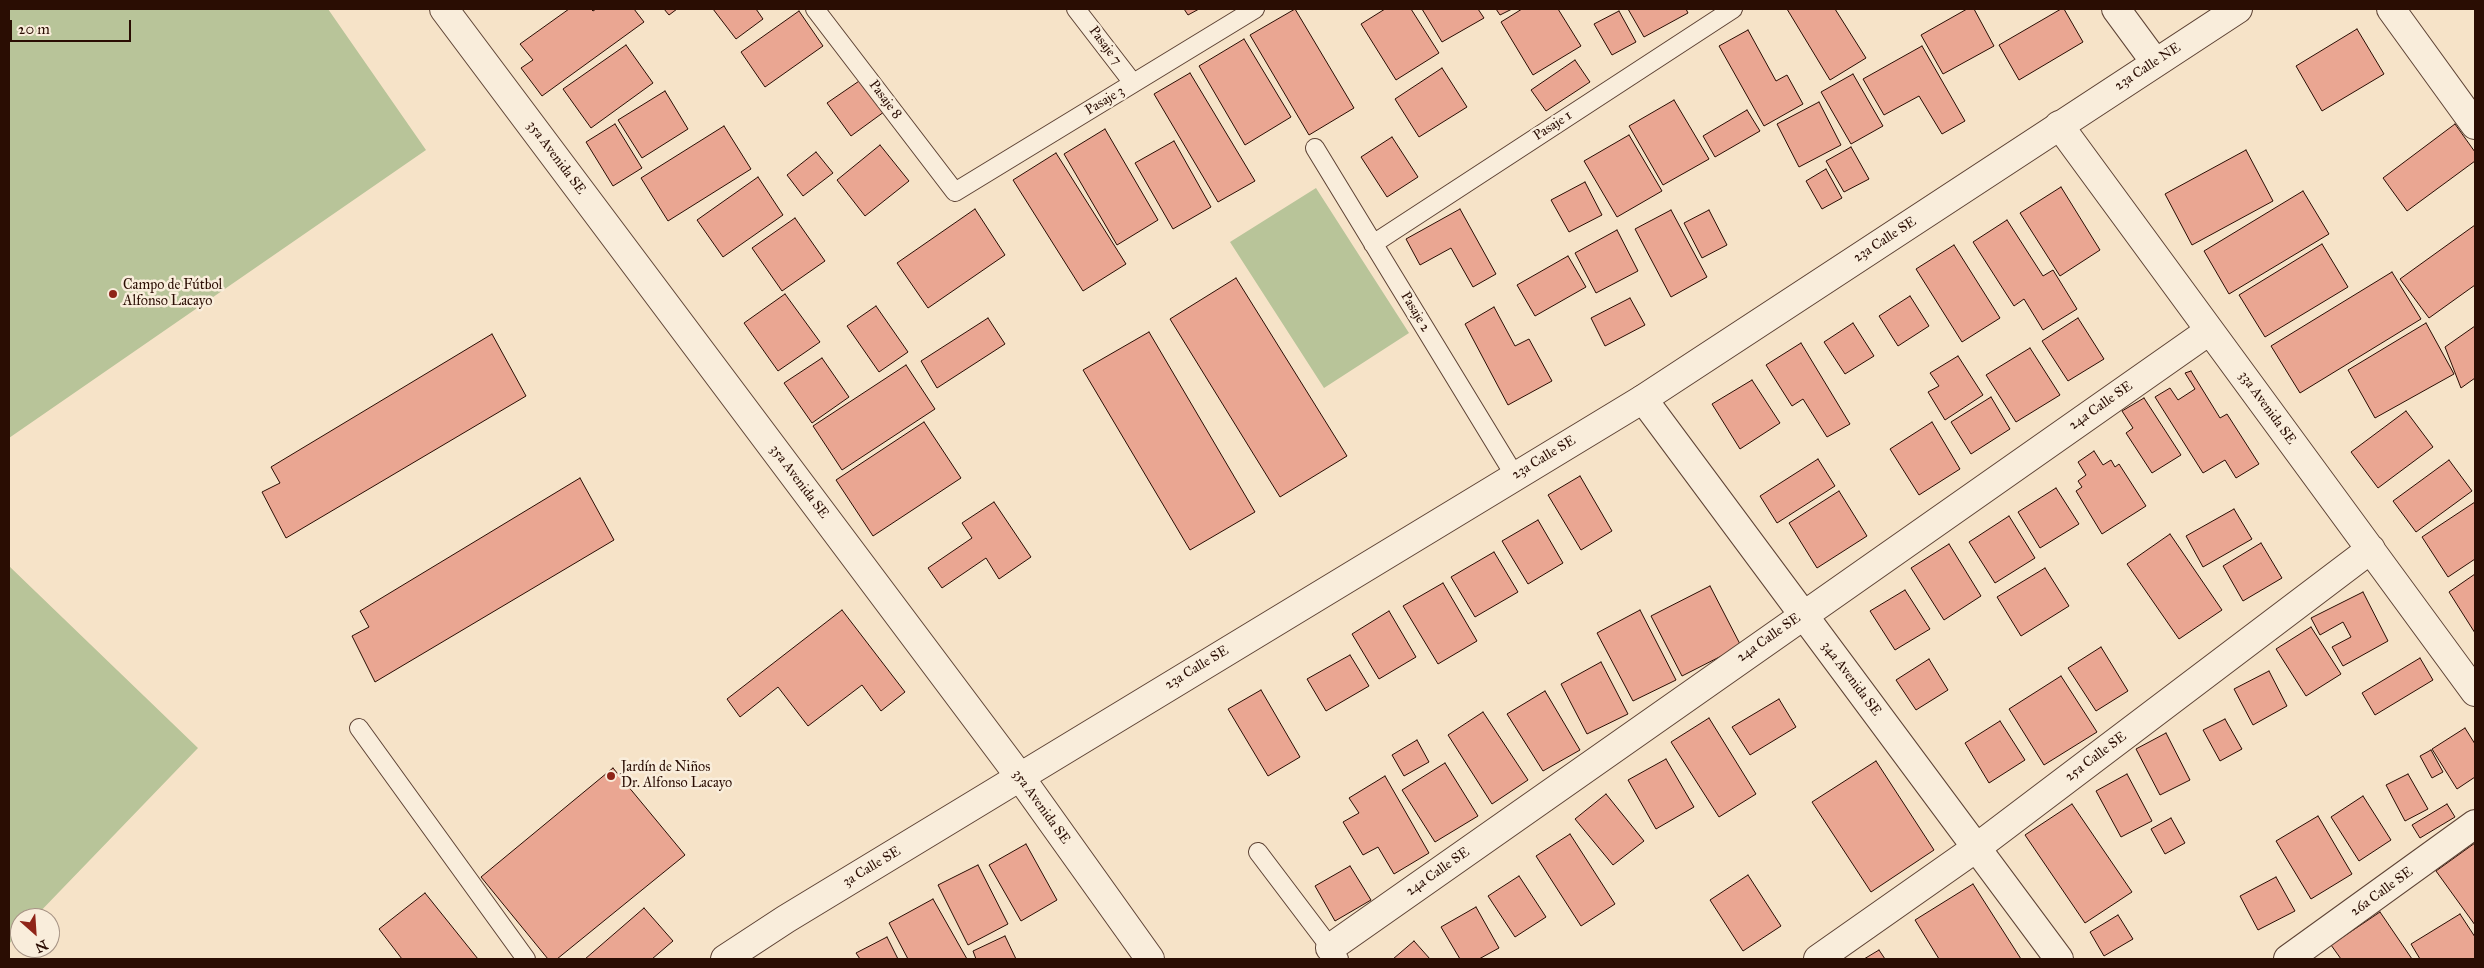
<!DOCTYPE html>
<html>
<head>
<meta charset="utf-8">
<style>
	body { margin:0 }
	#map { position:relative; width:2484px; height:968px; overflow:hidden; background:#f6e3c8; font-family:"IM FELL Great Primer",serif }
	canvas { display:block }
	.frame { position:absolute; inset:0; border:10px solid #2a0d03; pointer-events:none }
	.north { position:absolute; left:10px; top:908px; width:50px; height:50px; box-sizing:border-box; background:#f9eddb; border:1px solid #a69385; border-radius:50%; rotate:154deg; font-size:14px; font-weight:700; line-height:20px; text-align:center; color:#2a0d03 }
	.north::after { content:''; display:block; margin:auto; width:18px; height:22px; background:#8f2418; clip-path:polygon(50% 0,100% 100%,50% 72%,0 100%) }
	.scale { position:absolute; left:10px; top:20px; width:121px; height:22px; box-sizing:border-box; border:2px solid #2a0d03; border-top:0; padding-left:6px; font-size:15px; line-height:18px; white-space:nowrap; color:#2a0d03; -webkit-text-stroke:4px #f9eddb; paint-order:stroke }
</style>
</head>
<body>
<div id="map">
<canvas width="2484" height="968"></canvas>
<div class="frame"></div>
<div class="north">N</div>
<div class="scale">20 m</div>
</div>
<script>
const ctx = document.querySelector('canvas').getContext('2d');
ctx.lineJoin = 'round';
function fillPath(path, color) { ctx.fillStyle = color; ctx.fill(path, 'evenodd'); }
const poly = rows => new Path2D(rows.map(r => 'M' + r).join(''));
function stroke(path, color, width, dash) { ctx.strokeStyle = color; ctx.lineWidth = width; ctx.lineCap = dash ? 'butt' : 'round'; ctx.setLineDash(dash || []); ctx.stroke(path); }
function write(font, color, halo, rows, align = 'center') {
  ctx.font = font + ' "IM FELL Great Primer",serif'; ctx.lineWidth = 5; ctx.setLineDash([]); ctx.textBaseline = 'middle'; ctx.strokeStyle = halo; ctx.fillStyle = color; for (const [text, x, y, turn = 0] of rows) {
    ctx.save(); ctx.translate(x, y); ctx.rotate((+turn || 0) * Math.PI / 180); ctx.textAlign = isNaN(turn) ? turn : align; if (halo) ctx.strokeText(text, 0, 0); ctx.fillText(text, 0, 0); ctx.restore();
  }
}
fillPath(poly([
	[9,9,328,9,426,150,9,438],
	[1316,188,1409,333,1324,388,1230,242],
	[9,566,198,748,34,918,20,918,20,932,9,944]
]), '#b8c499');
const building = poly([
	[569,9,591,9,593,11,596,9,634,9,644,22,542,96,521,68,533,60,520,44,569,9],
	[664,9,677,9,669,15,664,9],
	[713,9,756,9,763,19,736,39,713,9],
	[1184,9,1199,9,1188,15,1184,9],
	[1295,9,1354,108,1309,135,1250,35,1295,9],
	[1385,9,1411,9,1439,53,1396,80,1361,24,1385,9],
	[1422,9,1478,9,1484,18,1442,42,1422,9],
	[1496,9,1512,9,1500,15,1496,9],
	[1522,9,1558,9,1581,46,1533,75,1501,22,1522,9],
	[1628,9,1686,9,1688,13,1644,37,1628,9],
	[1787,9,1835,9,1866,58,1830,80,1787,9],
	[1967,9,1974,9,1994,46,1943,74,1921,35,1967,9],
	[2061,9,2064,9,2083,42,2019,80,1999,45,2061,9],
	[799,11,823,46,765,87,741,52,799,11],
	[1619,11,1636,42,1612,55,1594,24,1619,11],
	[2357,29,2384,74,2322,111,2296,66,2357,29],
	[1748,30,1776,81,1787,75,1803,104,1764,126,1719,46,1748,30],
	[1244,39,1291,117,1245,145,1199,66,1244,39],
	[626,45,653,83,591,128,563,89,626,45],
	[1922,46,1965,121,1942,134,1919,96,1884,115,1863,79,1922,46],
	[1575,60,1590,82,1546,111,1531,90,1575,60],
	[1442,68,1467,107,1419,137,1395,99,1442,68],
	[1190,73,1255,181,1218,202,1154,94,1190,73],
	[1853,74,1883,126,1851,144,1821,92,1853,74],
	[865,77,888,109,851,136,827,103,865,77],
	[665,91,688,129,642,158,618,120,665,91],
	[1674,100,1709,159,1663,185,1629,126,1674,100],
	[1819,102,1841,145,1799,167,1777,124,1819,102],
	[1747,110,1760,131,1715,157,1703,136,1747,110],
	[615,124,642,168,613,186,586,142,615,124],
	[2455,124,2475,152,2475,161,2407,211,2383,178,2455,124],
	[724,126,751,169,668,221,641,178,724,126],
	[1105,129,1158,220,1117,245,1064,154,1105,129],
	[1629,135,1662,191,1617,217,1584,161,1629,135],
	[1392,137,1418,177,1387,197,1361,157,1392,137],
	[1174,141,1211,207,1173,229,1135,163,1174,141],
	[880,145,909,181,865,216,837,180,880,145],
	[1851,147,1869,179,1844,192,1826,161,1851,147],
	[2246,150,2273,201,2192,245,2165,194,2246,150],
	[816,152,833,173,803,196,787,175,816,152],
	[1056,153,1126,264,1083,291,1013,180,1056,153],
	[1826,169,1842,198,1822,209,1806,181,1826,169],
	[758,177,783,215,723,257,697,220,758,177],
	[1585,182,1602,215,1569,232,1551,200,1585,182],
	[2061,187,2100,250,2060,276,2020,213,2061,187],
	[2303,191,2329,234,2229,294,2204,251,2303,191],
	[975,209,1005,255,928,308,897,263,975,209],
	[1460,209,1496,274,1473,287,1451,248,1420,265,1406,239,1460,209],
	[1671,210,1707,277,1671,297,1635,229,1671,210],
	[1709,210,1727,245,1702,258,1684,223,1709,210],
	[795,218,825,261,782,291,752,248,795,218],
	[2007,220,2043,276,2053,270,2077,309,2043,330,2024,299,2014,306,1973,242,2007,220],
	[2475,225,2475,285,2429,318,2400,279,2475,225],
	[1617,230,1638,271,1596,293,1575,253,1617,230],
	[2322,244,2348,287,2265,337,2239,295,2322,244],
	[1954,245,2000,318,1962,342,1916,269,1954,245],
	[1568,256,1586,287,1535,316,1517,285,1568,256],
	[2392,272,2421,319,2300,393,2271,346,2392,272],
	[1236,278,1347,456,1280,497,1170,319,1236,278],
	[785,294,820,342,778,371,744,323,785,294],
	[1910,296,1929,326,1898,346,1879,316,1910,296],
	[1630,298,1645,325,1605,346,1591,318,1630,298],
	[876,306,908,352,879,372,847,326,876,306],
	[1494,307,1515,346,1529,339,1552,381,1508,405,1465,324,1494,307],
	[988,318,1005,344,937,388,921,361,988,318],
	[2078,318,2104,359,2068,381,2042,341,2078,318],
	[1853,323,1874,356,1845,374,1824,342,1853,323],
	[2426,323,2454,374,2375,418,2348,370,2426,323],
	[2475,326,2475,378,2461,388,2445,347,2475,326],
	[1149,332,1255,512,1190,550,1083,370,1149,332],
	[492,334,526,396,286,538,262,492,280,483,271,467,492,334],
	[1801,343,1850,424,1827,437,1803,399,1792,406,1766,365,1801,343],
	[2030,348,2060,395,2016,422,1986,375,2030,348],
	[1958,356,1983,395,1945,420,1928,392,1939,386,1930,373,1958,356],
	[822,358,849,397,812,423,784,383,822,358],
	[906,365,935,409,842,470,813,426,906,365],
	[2191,371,2220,418,2227,414,2259,464,2236,478,2225,460,2203,473,2155,397,2170,388,2178,400,2195,389,2185,373,2191,371],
	[1752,380,1780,423,1740,449,1712,404,1752,380],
	[1991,397,2010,429,1971,454,1951,422,1991,397],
	[2144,398,2181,455,2152,473,2126,433,2133,428,2122,411,2144,398],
	[2406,411,2433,447,2378,488,2351,452,2406,411],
	[924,422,961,478,873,536,836,480,924,422],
	[1932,422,1960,469,1919,495,1890,449,1932,422],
	[2094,451,2103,465,2111,460,2115,467,2119,464,2146,506,2102,534,2076,491,2082,487,2078,481,2086,475,2078,462,2094,451],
	[1818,459,1835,486,1777,523,1760,496,1818,459],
	[2449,460,2472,491,2416,532,2393,501,2449,460],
	[1580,476,1612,531,1581,550,1548,495,1580,476],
	[580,478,614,540,375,682,352,636,369,627,360,611,580,478],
	[2056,488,2079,524,2040,548,2018,512,2056,488],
	[1839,491,1867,536,1817,568,1789,523,1839,491],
	[994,502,1031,557,999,579,986,558,942,588,928,568,972,538,962,523,994,502],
	[2475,502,2475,559,2448,577,2422,537,2475,502],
	[2234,509,2252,539,2203,567,2186,536,2234,509],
	[2009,516,2035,558,1995,583,1969,542,2009,516],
	[1538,520,1563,563,1528,584,1502,541,1538,520],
	[2170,534,2222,610,2179,639,2127,564,2170,534],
	[2261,543,2282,578,2243,601,2223,566,2261,543],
	[1949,544,1981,596,1944,620,1911,568,1949,544],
	[1494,552,1518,592,1475,617,1451,577,1494,552],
	[2045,568,2069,606,2021,636,1997,597,2045,568],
	[2475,574,2475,633,2449,592,2475,574],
	[1443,583,1477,641,1438,664,1403,606,1443,583],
	[1710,586,1741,646,1682,676,1651,616,1710,586],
	[1905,590,1930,629,1895,650,1870,611,1905,590],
	[2363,592,2388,641,2343,666,2332,647,2351,637,2343,622,2320,635,2311,618,2363,592],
	[842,610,905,692,881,711,862,685,808,726,778,687,740,717,727,699,842,610],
	[1640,610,1676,680,1633,701,1597,633,1640,610],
	[1389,611,1416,657,1379,679,1352,634,1389,611],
	[2311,627,2341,674,2306,696,2276,649,2311,627],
	[2101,647,2128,691,2096,711,2068,668,2101,647],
	[1350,655,1369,686,1326,711,1307,679,1350,655],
	[2420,658,2433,680,2375,715,2362,693,2420,658],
	[1929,659,1948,690,1916,710,1896,680,1929,659],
	[1601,662,1628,714,1587,734,1561,684,1601,662],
	[2269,671,2287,706,2253,725,2234,689,2269,671],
	[2061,676,2097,732,2044,765,2009,709,2061,676],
	[1261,690,1300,757,1268,776,1228,709,1261,690],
	[1545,691,1580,750,1543,771,1507,714,1545,691],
	[1779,699,1796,727,1750,755,1732,727,1779,699],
	[1483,712,1528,780,1492,804,1448,735,1483,712],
	[1709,718,1756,794,1719,817,1671,742,1709,718],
	[2225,719,2242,749,2220,761,2203,730,2225,719],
	[2000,721,2025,760,1989,783,1965,743,2000,721],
	[2465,728,2475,744,2475,777,2457,789,2432,749,2465,728],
	[2166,733,2190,780,2160,795,2136,749,2166,733],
	[1417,740,1429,762,1404,776,1392,755,1417,740],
	[2431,750,2443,772,2432,778,2420,756,2431,750],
	[1666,759,1694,807,1656,829,1628,780,1666,759],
	[1876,761,1934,850,1871,892,1812,802,1876,761],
	[1445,763,1478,816,1435,842,1402,790,1445,763],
	[613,768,685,855,557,959,548,959,481,877,613,768],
	[2127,774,2152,821,2121,837,2096,791,2127,774],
	[2408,774,2428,809,2405,821,2386,785,2408,774],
	[1385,776,1429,853,1394,874,1378,847,1363,855,1343,822,1359,813,1349,798,1385,776],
	[1606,794,1644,841,1613,865,1575,819,1606,794],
	[2363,796,2391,840,2359,861,2331,817,2363,796],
	[2072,804,2132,892,2085,923,2025,835,2072,804],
	[2447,804,2455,817,2420,838,2412,825,2447,804],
	[2318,816,2352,874,2311,899,2276,841,2318,816],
	[2171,818,2185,843,2165,854,2151,829,2171,818],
	[1570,834,1615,904,1581,926,1536,856,1570,834],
	[2475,843,2475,925,2436,871,2475,843],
	[1026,844,1057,900,1021,921,989,865,1026,844],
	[978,865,1008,924,968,945,938,885,978,865],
	[1350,866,1371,900,1335,921,1315,886,1350,866],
	[1748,875,1781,926,1743,951,1710,900,1748,875],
	[1519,876,1546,917,1515,937,1488,896,1519,876],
	[2276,877,2295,911,2258,930,2240,896,2276,877],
	[1973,884,2021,959,1939,959,1915,920,1973,884],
	[425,893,478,959,402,959,379,929,425,893],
	[933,899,967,959,908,959,889,923,933,899],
	[1476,907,1499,948,1479,959,1460,959,1441,927,1476,907],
	[644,908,673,941,652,959,585,959,644,908],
	[2380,912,2412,959,2341,959,2331,945,2380,912],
	[2460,914,2475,937,2475,959,2420,959,2411,944,2460,914],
	[2118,915,2133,939,2104,956,2090,932,2118,915],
	[1005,936,1016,959,976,959,973,951,1005,936],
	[887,937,898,959,860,959,856,953,887,937],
	[1414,941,1430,959,1393,959,1414,941],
	[1879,950,1885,959,1864,959,1879,950]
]);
fillPath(building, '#eaa692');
stroke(building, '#2a0d03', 1);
const service = poly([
	[815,9,955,192,1255,9],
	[1076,9,1133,83],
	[1315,148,1515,476],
	[1373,244,1733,9],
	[359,728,526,959],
	[1258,852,1339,959]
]);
const minor = poly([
	[444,9,1020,777,1150,959],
	[2116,9,2155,62],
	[2391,9,2475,125],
	[2059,125,2475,692],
	[1643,399,2059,959],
	[1330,948,2209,331],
	[1818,959,1976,848,2371,549],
	[2288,959,2475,824]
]);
const tertiary = poly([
	[725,959,786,919,1643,399,2238,9]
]);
stroke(service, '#5d4234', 20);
stroke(minor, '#5d4234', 30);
stroke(tertiary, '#5d4234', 30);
stroke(service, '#f9eddb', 18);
stroke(minor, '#f9eddb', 28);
stroke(tertiary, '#f9eddb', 28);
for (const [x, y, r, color] of [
	[113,294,5,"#8f2418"],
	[611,776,5,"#8f2418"]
]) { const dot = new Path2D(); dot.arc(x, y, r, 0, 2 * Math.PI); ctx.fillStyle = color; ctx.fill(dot); stroke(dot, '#f9eddb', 2); }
write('14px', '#2a0d03', '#f9eddb', [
	["Pasaje 7",1105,46,53],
	["23a Calle NE",2148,67,-33],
	["Pasaje 8",885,100,53],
	["Pasaje 3",1105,101,-31],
	["Pasaje 1",1553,126,-33],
	["35a Avenida SE",556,158,53],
	["23a Calle SE",1885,240,-33],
	["Pasaje 2",1415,312,59],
	["24a Calle SE",2101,406,-35],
	["33a Avenida SE",2267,408,54],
	["23a Calle SE",1544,458,-31],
	["35a Avenida SE",799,482,53],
	["24a Calle SE",1769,638,-35],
	["23a Calle SE",1197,668,-31],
	["34a Avenida SE",1851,679,53],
	["25a Calle SE",2096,757,-37],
	["35a Avenida SE",1041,807,54],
	["3a Calle SE",872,867,-31],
	["24a Calle SE",1438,872,-35],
	["26a Calle SE",2382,892,-36]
]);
write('14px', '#2a0d03', '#f9eddb', [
	["Campo de Fútbol",123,286],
	["Alfonso Lacayo",123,302],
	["Jardín de Niños",621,768],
	["Dr. Alfonso Lacayo",621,784]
], 'left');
</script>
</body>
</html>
